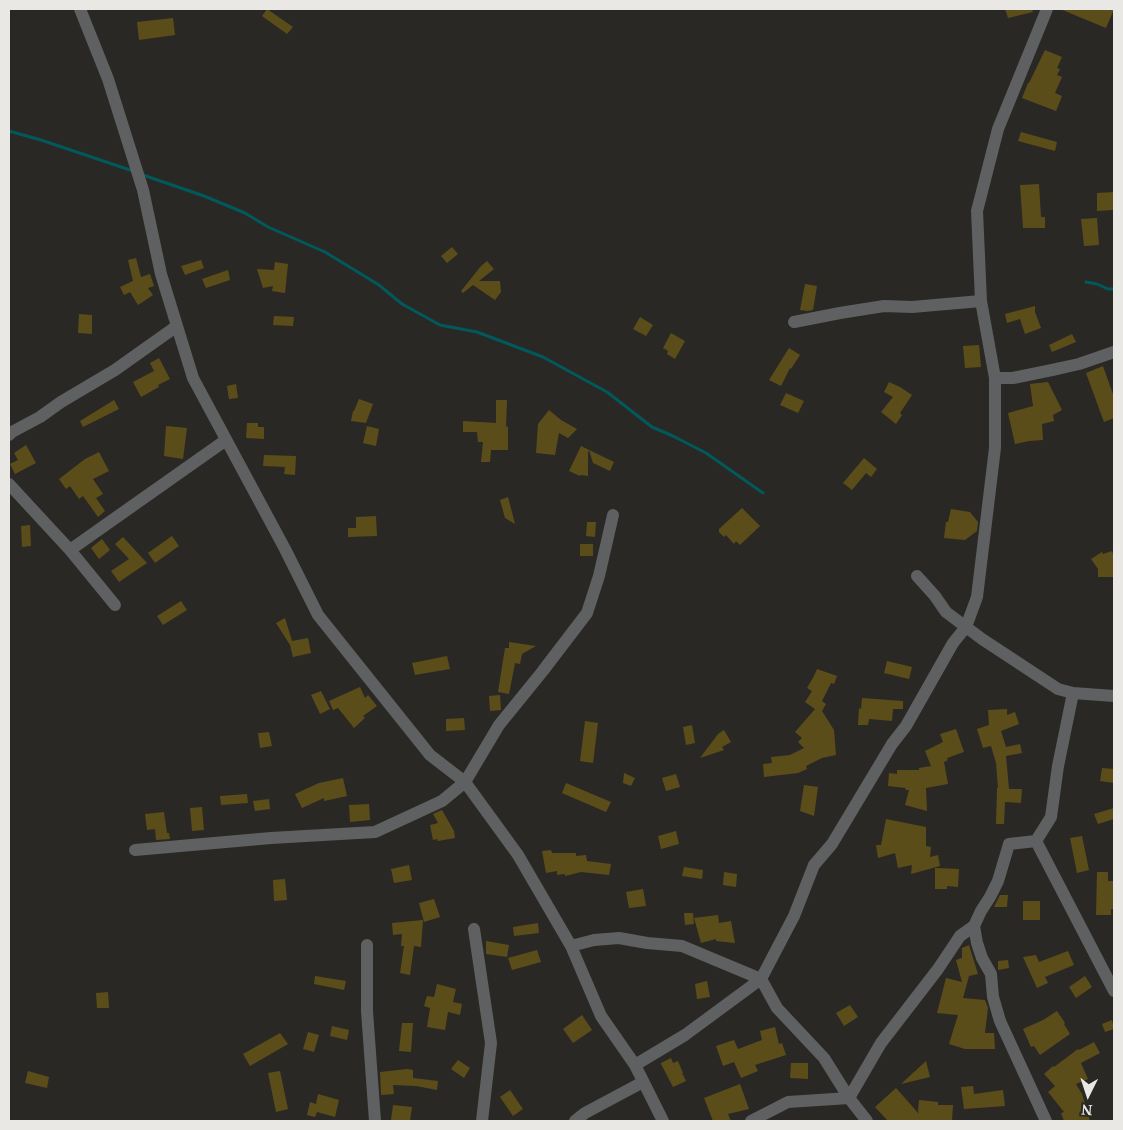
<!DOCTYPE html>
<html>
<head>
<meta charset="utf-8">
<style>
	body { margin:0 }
	#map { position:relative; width:1123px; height:1130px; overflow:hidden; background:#2a2824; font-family:"Noto Serif",serif }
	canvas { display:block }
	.frame { position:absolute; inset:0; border:10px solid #e9e8e5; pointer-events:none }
	.north { position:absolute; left:1063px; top:1070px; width:50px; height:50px; -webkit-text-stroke:4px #2a2824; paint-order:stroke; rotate:184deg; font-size:14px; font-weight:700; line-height:20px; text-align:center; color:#e9e8e5 }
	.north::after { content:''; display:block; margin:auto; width:18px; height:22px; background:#e9e8e5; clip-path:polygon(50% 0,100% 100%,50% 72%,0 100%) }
</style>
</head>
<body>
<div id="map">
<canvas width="1123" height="1130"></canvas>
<div class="frame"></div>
<div class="north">N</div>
</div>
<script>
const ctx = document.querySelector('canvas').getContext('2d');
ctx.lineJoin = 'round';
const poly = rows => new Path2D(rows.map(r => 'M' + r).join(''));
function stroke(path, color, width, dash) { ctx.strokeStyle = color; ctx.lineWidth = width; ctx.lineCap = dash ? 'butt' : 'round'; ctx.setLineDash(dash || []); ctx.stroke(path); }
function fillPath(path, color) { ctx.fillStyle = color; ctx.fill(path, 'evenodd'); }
stroke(poly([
	[9,131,41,140,133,171],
	[143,175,204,196,245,213,268,227,325,252,379,285,402,304,440,325,477,332,543,357,607,392,652,427,673,436,706,453,763,493],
	[1086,282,1097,284,1108,289,1114,289]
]), '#01595b', 3);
fillPath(poly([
	[267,9,293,27,287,34,262,16],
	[1005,9,1032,9,1033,12,1008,18],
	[1060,9,1114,9,1106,28],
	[173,18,175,35,139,40,137,22],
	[1045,50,1062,57,1057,68,1060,69,1057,75,1062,77,1055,93,1062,96,1056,111,1022,98,1028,83,1029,83],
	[1021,132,1057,142,1055,151,1018,141],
	[1039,184,1041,217,1045,217,1045,228,1023,228,1020,185],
	[1114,192,1114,210,1097,211,1097,193],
	[1097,218,1099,245,1084,246,1081,219],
	[452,247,458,254,447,263,441,256],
	[136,258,141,277,150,274,154,286,148,288,153,295,138,305,130,292,124,295,120,287,133,281,128,260],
	[201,260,204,268,185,275,181,266],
	[487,261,494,269,479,281,500,281,501,292,495,300,473,285,463,293,461,291,481,266],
	[275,262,288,264,285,293,272,291,273,286,263,288,257,269,274,270],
	[228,270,230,280,206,288,202,279],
	[805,284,817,286,813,310,807,311,800,310],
	[1035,306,1035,312,1041,328,1025,334,1020,319,1007,323,1005,314],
	[79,314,92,315,92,334,78,333],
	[274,316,294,317,293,326,273,325],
	[640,317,653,325,646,336,633,329],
	[671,333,685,341,675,359,667,354,668,351,663,348],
	[1072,334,1076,342,1052,352,1049,345],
	[979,345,981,367,965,368,963,346],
	[789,348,800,355,791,369,790,368,781,386,769,380],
	[159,358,170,379,158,385,159,387,141,397,133,382,154,371,150,363],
	[1103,366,1114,397,1114,418,1104,422,1086,373],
	[889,382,900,387,912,395,900,413,902,415,896,424,881,412,893,397,884,392],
	[1048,382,1062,410,1053,415,1054,421,1042,424,1043,440,1029,441,1015,444,1008,413,1033,406,1030,384],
	[236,384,238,398,229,399,227,386],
	[786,393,804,401,798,413,780,405],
	[359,399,373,404,366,423,351,421,353,411,354,411],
	[114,400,119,409,83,427,80,421],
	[496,400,507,400,506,427,508,426,508,450,491,450,490,462,481,462,483,442,478,442,477,432,463,432,463,421,496,423],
	[549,410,561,420,577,429,568,438,559,433,555,455,536,453,538,424],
	[247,423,258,423,258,427,264,427,264,439,246,438],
	[166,426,187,428,183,459,164,456],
	[367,426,379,429,376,446,363,443],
	[26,445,36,463,15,474,10,464,18,460,14,453],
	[581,446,614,462,610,471,593,463,589,450,588,453,588,476,581,475,580,476,569,471],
	[99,452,109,471,93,479,103,494,96,498,105,511,98,517,83,496,79,499,70,486,66,489,59,479,85,459],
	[264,455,296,456,295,475,284,474,285,467,263,466],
	[864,458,877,469,871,477,866,473,852,490,843,483],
	[508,497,515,524,505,518,500,500],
	[742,508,760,526,740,545,736,541,734,544,726,535,724,537,719,532,719,529],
	[951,509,970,512,978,522,977,531,965,540,944,538,946,522,948,522],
	[376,516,377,536,348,537,348,528,356,528,356,517],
	[587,522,596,522,595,537,586,536],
	[30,525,31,546,22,547,21,526],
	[172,536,179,546,155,563,148,553],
	[123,537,147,563,119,582,111,571,129,559,115,544],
	[102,539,110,550,99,559,91,548],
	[580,544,593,544,593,556,580,556],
	[1112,551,1114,557,1114,577,1098,577,1098,569,1091,559,1102,552,1103,554],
	[181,601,187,610,163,625,157,616],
	[285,618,292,641,308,638,311,653,293,657,290,645,276,623],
	[509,642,536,646,522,654,520,664,515,663,509,694,498,692,505,648,509,648],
	[447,656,450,669,415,675,412,663],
	[887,661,912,667,909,679,884,673],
	[817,669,837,676,834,684,831,683,822,701,826,704,822,711,834,730,836,755,822,758,806,766,807,769,798,773,764,777,763,764,772,763,771,757,790,755,804,748,798,742,802,738,795,732,815,709,805,702,812,691,807,688,814,676],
	[360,687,365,698,368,695,377,706,363,716,365,718,354,728,338,708,333,710,329,701],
	[321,691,330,709,320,714,311,695],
	[500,695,501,710,490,711,489,696],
	[862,698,903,701,903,709,893,709,892,721,869,719,868,725,858,725,859,708,861,709],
	[1007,709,1007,715,1015,712,1019,724,1001,731,1006,747,1020,744,1022,753,1006,756,1009,789,1022,789,1021,803,1005,802,1004,824,996,824,997,788,998,788,996,763,991,746,983,748,977,729,989,725,988,710],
	[464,718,465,730,446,731,446,719],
	[585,721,598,723,593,763,580,761],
	[692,725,695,743,686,745,683,727],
	[956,729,964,752,947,758,948,760,944,762,948,784,926,788,927,811,905,805,909,790,906,790,905,788,888,786,889,773,897,774,897,770,919,770,919,768,931,766,925,751,943,742,940,734],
	[724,730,731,742,722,747,724,750,700,758,718,734],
	[269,732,272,746,260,748,258,733],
	[1102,768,1114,769,1114,783,1100,781],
	[624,773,635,778,631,786,623,783],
	[676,774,680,787,666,791,662,778],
	[343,778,347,796,324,801,324,798,302,808,295,794,319,783],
	[566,783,611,802,606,812,562,793],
	[804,785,818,787,814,816,800,811],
	[247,794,248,803,221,805,220,796],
	[269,799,270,809,255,811,253,801],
	[369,804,370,820,350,822,349,805],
	[202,807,204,830,192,831,190,808],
	[1114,808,1114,819,1098,824,1094,814],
	[442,810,454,831,455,838,438,841,437,839,433,840,430,825,438,823,433,814],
	[164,812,167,833,169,833,170,839,156,840,155,829,147,830,145,814],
	[886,819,926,827,926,846,931,847,930,857,938,855,940,866,911,874,912,865,898,868,895,853,878,858,876,845,881,845],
	[676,831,679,844,661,849,658,836],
	[1082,836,1089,870,1077,873,1070,838],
	[551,850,552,853,576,853,576,856,586,855,587,861,611,864,609,875,581,872,565,876,565,874,557,875,557,871,546,873,542,851],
	[409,865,412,880,394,883,391,869],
	[684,867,703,870,702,879,682,876],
	[935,868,959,869,958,887,947,886,947,889,935,889],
	[724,872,737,874,736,887,723,885],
	[1097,872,1108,872,1108,881,1114,881,1114,909,1111,909,1111,915,1096,915],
	[285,879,287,900,274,901,273,880],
	[643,889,646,906,629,908,626,892],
	[1000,895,1008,895,1007,907,994,907],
	[434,899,440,917,424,922,419,903],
	[1023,901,1040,901,1040,920,1023,920],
	[684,913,693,913,694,924,685,925],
	[718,915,719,923,731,921,735,943,716,941,716,939,701,943,694,918],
	[423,920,421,947,414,946,410,975,400,973,404,946,401,946,402,934,393,935,392,923],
	[538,923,539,933,514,936,513,927],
	[486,941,509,945,507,957,486,954],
	[969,945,978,974,969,976,963,998,985,1000,988,1008,985,1033,994,1033,995,1049,965,1049,949,1044,958,1015,937,1013,946,978,962,982,956,960,962,958,962,948],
	[537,950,541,962,512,970,508,958],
	[1068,951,1074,965,1045,977,1048,983,1037,988,1023,957,1036,955,1039,962],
	[1008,960,1009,968,998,970,998,961],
	[315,976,346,981,344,990,314,984],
	[1085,976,1092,987,1076,998,1069,987],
	[707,981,710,997,697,999,695,984],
	[437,984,456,989,453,1002,462,1004,460,1015,448,1012,445,1030,427,1027,430,1008,424,1006,427,996,434,997],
	[108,992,109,1008,97,1008,96,993],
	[850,1005,858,1017,844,1026,836,1013],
	[1057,1011,1065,1023,1064,1024,1070,1034,1040,1055,1034,1046,1031,1047,1023,1029,1043,1020],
	[582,1015,592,1030,573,1043,563,1029],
	[1112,1020,1114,1029,1105,1032,1102,1024],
	[402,1023,413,1023,411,1052,399,1051],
	[332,1026,349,1030,347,1040,330,1036],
	[775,1027,779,1044,782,1043,786,1055,755,1065,758,1071,741,1078,734,1062,723,1066,716,1046,734,1040,738,1049,762,1040,760,1031],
	[308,1032,319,1035,314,1052,303,1049],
	[280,1033,288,1044,250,1066,243,1054],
	[1094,1042,1100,1053,1081,1063,1088,1079,1076,1084,1082,1094,1090,1121,1064,1121,1061,1113,1064,1112,1048,1092,1055,1086,1044,1074,1053,1066,1054,1067,1078,1049,1079,1050],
	[671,1058,673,1063,678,1061,683,1073,682,1073,686,1081,673,1087,661,1064,661,1063],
	[458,1060,470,1068,464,1078,451,1069],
	[926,1061,930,1077,901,1084],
	[791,1063,808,1063,808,1079,790,1078],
	[407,1069,413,1070,413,1078,438,1081,437,1090,416,1086,393,1085,394,1094,381,1095,380,1072],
	[28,1071,49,1077,47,1088,25,1083],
	[280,1071,288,1109,276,1112,268,1073],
	[740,1084,749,1109,728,1114,731,1121,713,1121,704,1098],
	[973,1086,974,1094,1003,1090,1005,1106,964,1109,961,1087],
	[896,1088,919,1114,918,1111,919,1100,938,1102,938,1105,953,1105,952,1121,888,1121,875,1107],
	[510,1090,523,1109,513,1116,500,1097],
	[318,1094,339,1100,335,1117,317,1112,315,1117,307,1115,310,1102,316,1104],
	[393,1105,412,1107,410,1121,391,1120]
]), '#5b4d1a');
stroke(poly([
	[80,9,108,79,143,190,161,274,193,378,285,549,318,615,430,755,465,782,518,855,571,946,601,1016,635,1065,663,1121],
	[794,322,840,313,884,306,912,307,981,301],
	[995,378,1013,378,1052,370,1079,364,1114,352],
	[9,435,12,432,40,417,61,402,115,370,177,326],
	[9,484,70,550,115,605],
	[70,550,226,440],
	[917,576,935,596,946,612,982,639,1058,689,1073,693,1058,766,1051,817,1036,841,1114,991],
	[1073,693,1114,696],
	[1036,841,1009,844,998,881,990,897,981,911,974,926,977,943,982,958,991,974,993,997,1000,1021,1046,1121],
	[135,850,271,838,375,832,442,801,465,782,499,725,542,672,587,613,599,576,613,515],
	[474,929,491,1043,482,1121],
	[367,945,367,1011,375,1121],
	[571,946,594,940,619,938,647,943,682,946,761,979],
	[635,1065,685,1035,761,979],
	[575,1121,585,1113,643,1082],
	[751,1121,788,1102,849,1098,881,1043,938,969,960,936,974,926],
	[867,1121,849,1098,824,1058,777,1008,761,979,794,916,814,865,832,844,892,744,906,726,953,643,966,627,977,597,995,448,995,378,981,301,977,211,998,129,1047,9]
]), '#5f6062', 12);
</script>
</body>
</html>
